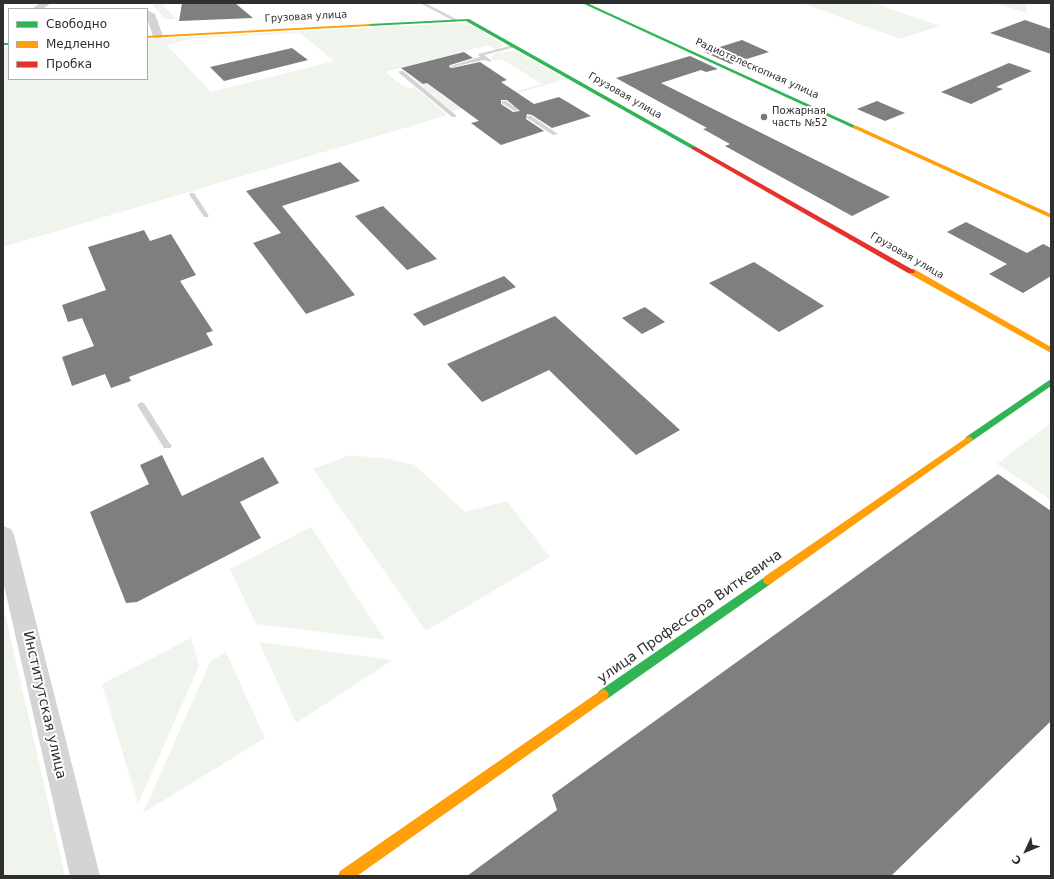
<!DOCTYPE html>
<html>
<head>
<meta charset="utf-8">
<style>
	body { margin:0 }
	#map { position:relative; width:1054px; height:879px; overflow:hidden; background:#fff; font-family:"DejaVu Sans",sans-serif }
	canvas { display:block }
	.frame { position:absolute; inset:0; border:4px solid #2f2f2f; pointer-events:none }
	.legend { position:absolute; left:8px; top:8px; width:140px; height:72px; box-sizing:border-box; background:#fff; border:1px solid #acacac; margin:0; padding:5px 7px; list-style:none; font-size:12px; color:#2f2f2f }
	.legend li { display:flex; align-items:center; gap:8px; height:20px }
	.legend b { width:20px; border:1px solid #acacac }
	.north { position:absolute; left:1006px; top:831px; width:40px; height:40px; -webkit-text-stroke:3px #fff; paint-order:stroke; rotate:226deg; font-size:11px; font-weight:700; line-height:16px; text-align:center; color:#2f2f2f }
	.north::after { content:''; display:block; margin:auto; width:14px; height:18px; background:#2f2f2f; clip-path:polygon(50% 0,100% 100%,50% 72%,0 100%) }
</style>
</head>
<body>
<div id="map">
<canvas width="1054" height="879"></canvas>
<div class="frame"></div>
<ul class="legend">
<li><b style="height:5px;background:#30b455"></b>Свободно</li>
<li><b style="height:5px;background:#ff9f0a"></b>Медленно</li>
<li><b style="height:5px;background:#e5322d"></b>Пробка</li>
</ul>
<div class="north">С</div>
</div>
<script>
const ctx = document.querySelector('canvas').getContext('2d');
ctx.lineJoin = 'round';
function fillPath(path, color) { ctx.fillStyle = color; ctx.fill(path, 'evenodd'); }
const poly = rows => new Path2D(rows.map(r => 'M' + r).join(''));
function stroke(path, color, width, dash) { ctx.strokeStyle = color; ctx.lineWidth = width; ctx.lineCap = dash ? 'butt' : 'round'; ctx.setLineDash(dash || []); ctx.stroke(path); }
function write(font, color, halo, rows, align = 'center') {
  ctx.font = font + ' "DejaVu Sans",sans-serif'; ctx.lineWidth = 4; ctx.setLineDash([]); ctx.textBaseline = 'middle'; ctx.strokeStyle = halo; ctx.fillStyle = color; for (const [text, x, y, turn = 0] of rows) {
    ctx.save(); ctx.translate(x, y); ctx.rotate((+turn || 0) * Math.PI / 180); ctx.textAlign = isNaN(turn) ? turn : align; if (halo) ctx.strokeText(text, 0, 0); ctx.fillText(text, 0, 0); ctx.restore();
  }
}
fillPath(poly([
	[151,3,161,3,176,19,165,19],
	[802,3,873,3,940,26,900,39],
	[994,3,1026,3,1027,13],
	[460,23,475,27,503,45,496,50,488,45,385,72,407,89,414,87,446,114,445,116,3,247,3,47,9,46,9,79,147,79,147,39],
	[300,33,334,61,211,92,167,45,197,38],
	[511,51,517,52,567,79,515,94,513,92,542,84,503,60,494,60,491,58,492,55,499,52,541,77,500,52],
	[459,69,480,82,439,93,454,104,504,89,512,95,453,111,415,80],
	[1051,423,1051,500,997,464],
	[350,455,388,459,415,465,465,512,507,501,550,557,426,631,313,469],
	[311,527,385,640,256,624,230,569],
	[3,605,65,876,3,876],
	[191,638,199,666,138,804,102,684],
	[259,642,393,660,296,723],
	[226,652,265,738,143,813,210,662]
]), '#eff5ed');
fillPath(poly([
	[182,3,235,3,253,18,179,21],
	[1025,20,1051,29,1051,54,990,33],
	[742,40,769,52,731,64,704,52],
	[292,48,308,60,224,81,210,67],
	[464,52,473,58,450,65,449,67,452,68,480,62,507,80,501,82,534,104,559,97,591,116,552,128,532,115,527,114,526,119,544,131,501,145,471,123,479,121,427,83,423,84,401,68],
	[501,100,507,100,520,111,513,112,501,104],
	[690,56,718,69,706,72,701,70,661,83,890,197,852,216,725,146,730,144,703,129,707,128,616,78],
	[1009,63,1032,71,996,87,1003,89,971,104,941,92],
	[877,101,905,113,885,121,857,109],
	[340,162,360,181,282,206,355,295,306,314,253,243,281,233,246,191],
	[383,206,437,259,407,270,355,216],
	[966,222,1027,253,1043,244,1051,248,1051,276,1023,293,989,274,1007,264,947,232],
	[144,230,150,241,171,234,196,275,180,281,213,331,206,333,213,345,129,377,131,381,111,388,105,374,72,386,62,357,94,346,82,318,68,322,62,305,106,290,88,247],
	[754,262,824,306,779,332,709,283],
	[504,276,516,287,424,326,413,314],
	[645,307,665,322,642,334,622,318],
	[555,316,680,430,636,455,549,370,482,402,447,364],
	[162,455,182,496,263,457,279,483,240,502,261,538,137,602,126,603,90,512,149,484,140,465],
	[998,474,1051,511,1051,721,891,876,467,876,557,810,552,795]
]), '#7f7f7f');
fillPath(poly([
	[420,3,425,3,458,20,454,21,420,3],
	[514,45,516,47,484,55,491,60,491,62,484,60,452,67,450,66,480,57,478,54,514,45],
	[399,71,403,71,456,115,456,117,452,117,399,73,399,71],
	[502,101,506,101,519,110,514,111,502,103,502,101],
	[527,116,531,116,558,134,553,135,527,118,527,116],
	[190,193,194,193,209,216,208,217,204,217,189,194,190,193],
	[141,402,144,403,170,444,172,446,170,448,164,448,137,405,141,402]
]), '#d4d4d4');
fillPath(poly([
	[40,3,51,3,43,9,32,9,40,3],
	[147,10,155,14,163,36,161,38,155,38,153,36,147,18,147,10],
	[3,526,11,529,14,535,100,876,70,876,3,581,3,526]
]), '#d4d4d4');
fillPath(poly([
	[582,3,587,3,858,127,853,128,582,3],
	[469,19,696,147,697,148,692,149,466,21,369,26,367,25,369,24,469,19],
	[3,43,9,43,9,45,3,45,3,43],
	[1051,379,1051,386,972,441,966,441,965,439,966,437,1051,379],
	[768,575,772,577,773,580,772,583,607,699,603,701,599,699,597,695,599,691,768,575]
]), '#30b455');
fillPath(poly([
	[371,24,369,26,147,38,147,36,371,24],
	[853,126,857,126,1051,214,1051,218,853,128,853,126],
	[908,269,914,269,1051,347,1051,353,908,273,908,269],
	[969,436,973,439,972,441,772,583,768,585,764,583,763,580,764,577,969,436],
	[603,689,607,691,609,695,607,699,357,876,338,876,340,871,603,689]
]), '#ff9f0a');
fillPath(poly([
	[692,147,696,147,915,271,914,273,908,273,692,149,692,147]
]), '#e5322d');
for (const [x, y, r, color] of [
	[764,117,4,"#787878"]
]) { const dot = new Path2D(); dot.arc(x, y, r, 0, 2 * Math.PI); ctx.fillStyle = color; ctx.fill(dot); stroke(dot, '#fff', 1.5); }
write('10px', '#2f2f2f', '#fff', [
	["Грузовая улица",306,17,-3],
	["Радиотелескопная улица",757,69,24],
	["Грузовая улица",625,96,30],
	["Грузовая улица",907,256,30]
]);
write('10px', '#2f2f2f', '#fff', [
	["Пожарная",772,111],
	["часть №52",772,123]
], 'left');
write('14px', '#2f2f2f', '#fff', [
	["улица Профессора Виткевича",690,617,-35],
	["Институтская улица",44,705,77]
]);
</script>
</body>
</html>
